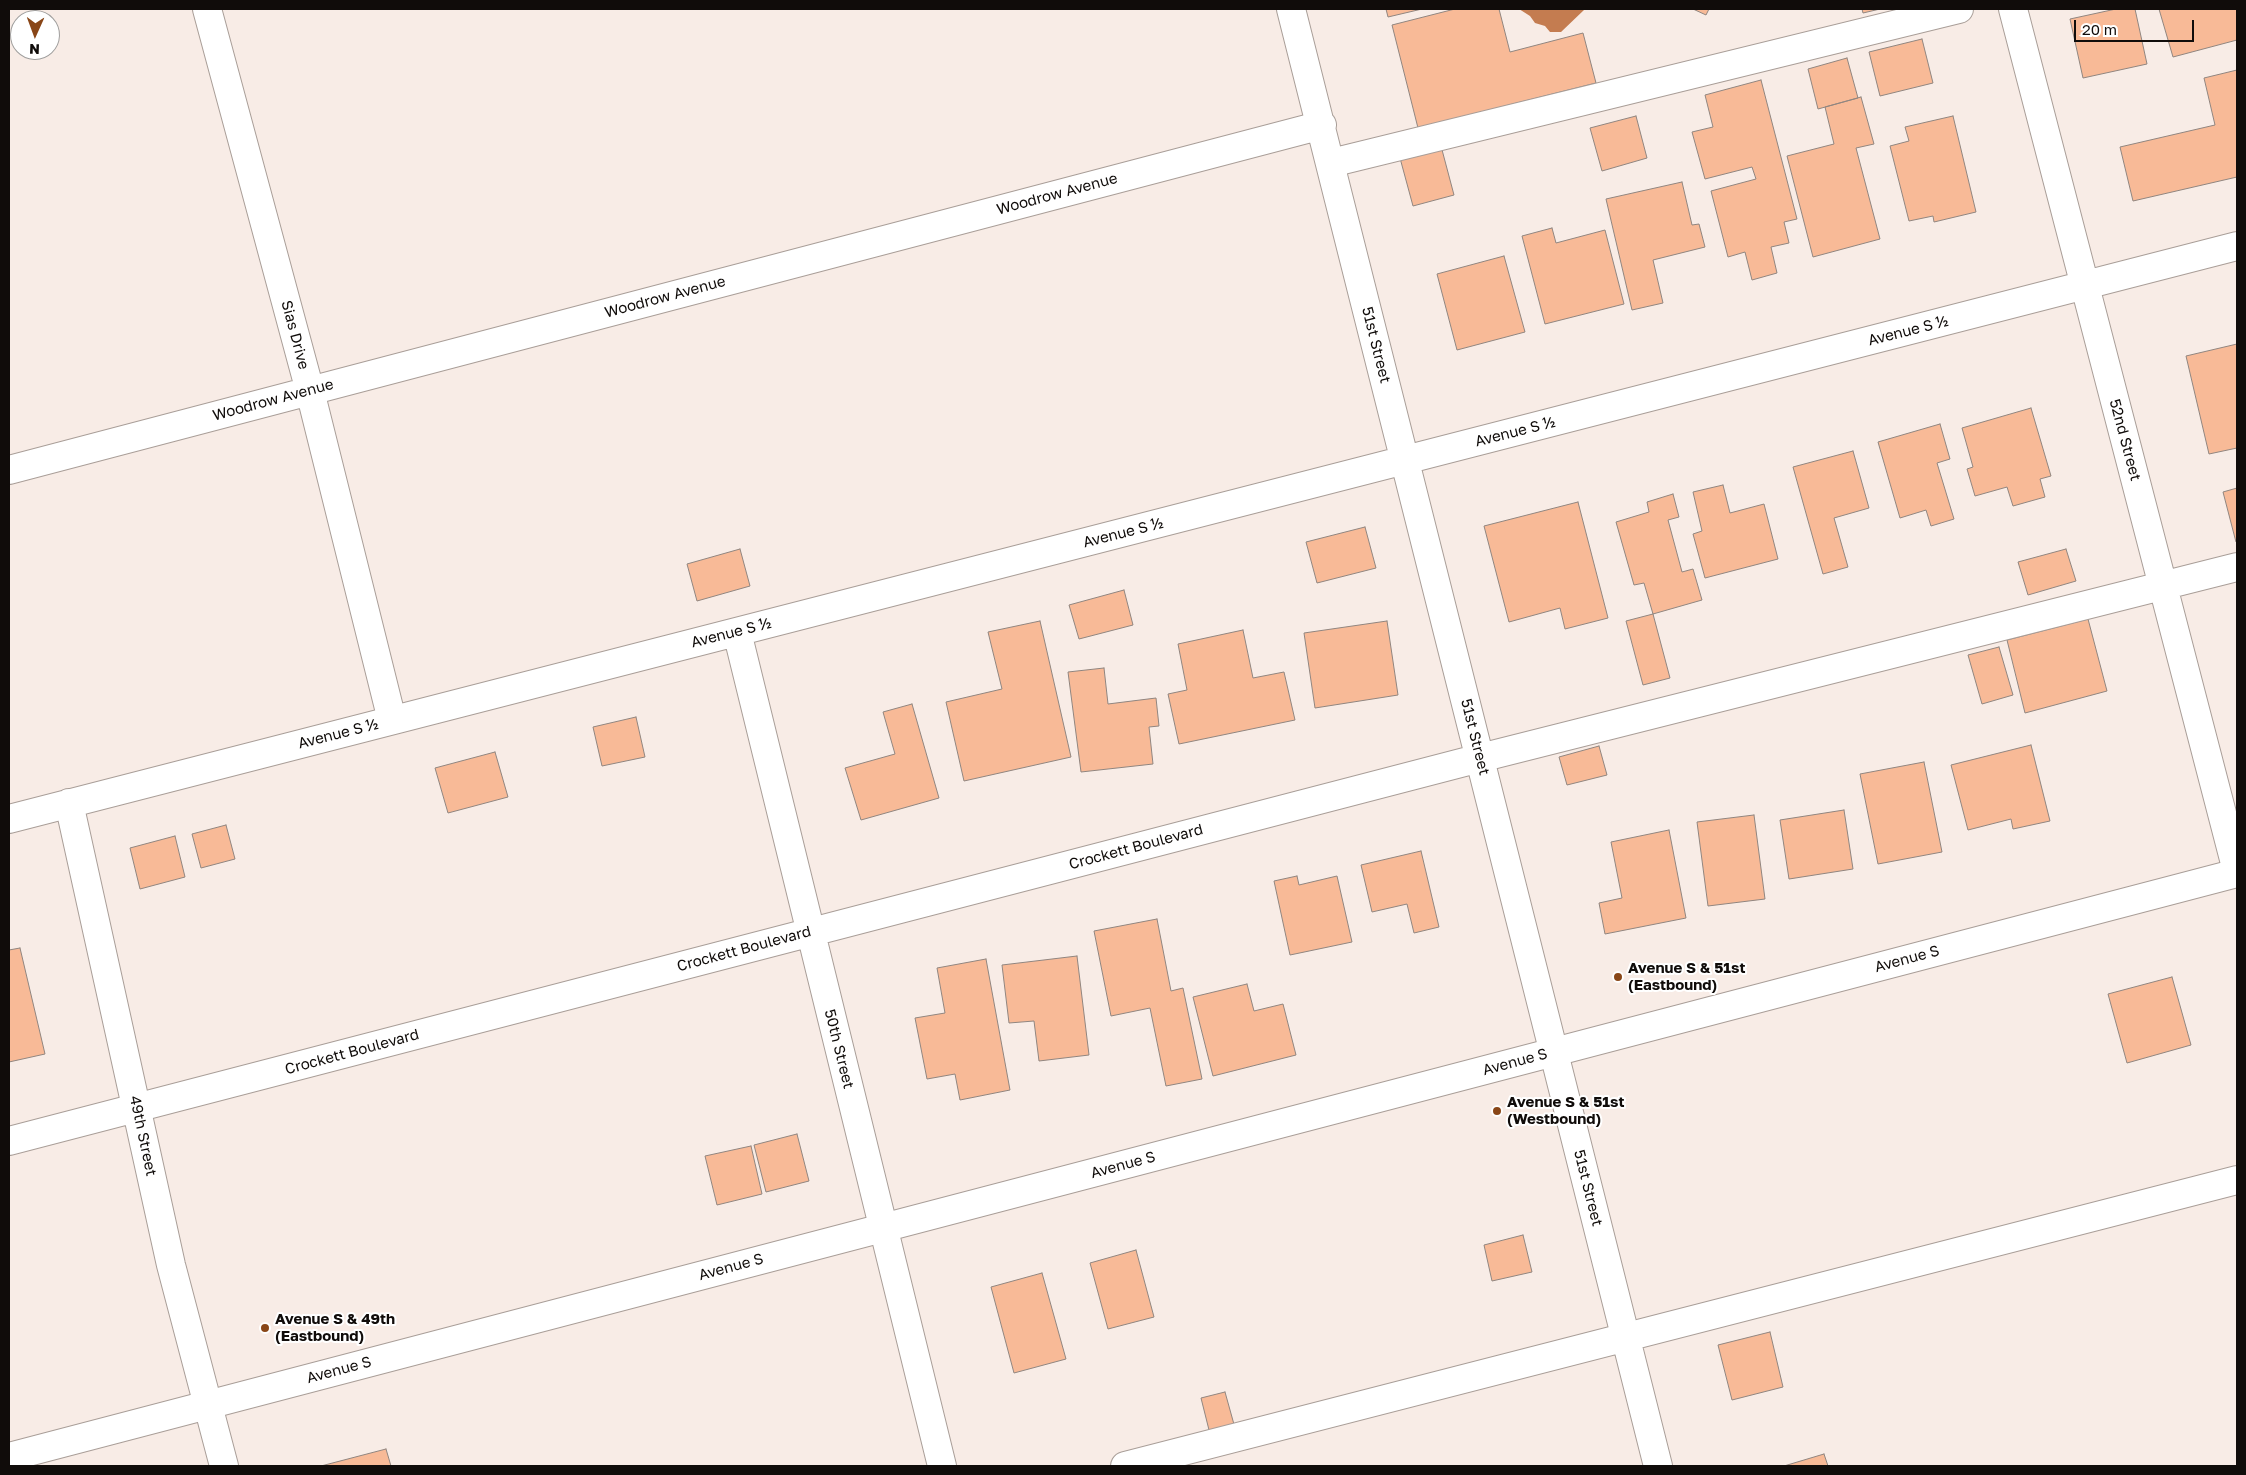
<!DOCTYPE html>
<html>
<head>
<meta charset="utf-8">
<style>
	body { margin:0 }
	#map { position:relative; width:2246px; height:1475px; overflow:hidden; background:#f8ece6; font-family:"Golos Text",sans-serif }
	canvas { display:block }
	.frame { position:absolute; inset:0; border:10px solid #100c0a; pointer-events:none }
	.north { position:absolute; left:10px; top:10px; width:50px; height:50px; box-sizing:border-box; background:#fff; border:1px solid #9f9e9d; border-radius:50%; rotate:182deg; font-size:14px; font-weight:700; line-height:20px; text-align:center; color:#100c0a }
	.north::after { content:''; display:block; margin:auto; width:18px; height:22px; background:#894617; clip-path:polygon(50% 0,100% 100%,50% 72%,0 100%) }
	.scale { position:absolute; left:2074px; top:20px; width:120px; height:22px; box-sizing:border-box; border:2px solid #100c0a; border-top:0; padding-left:6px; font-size:15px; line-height:18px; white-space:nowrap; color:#100c0a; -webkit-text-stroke:4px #fff; paint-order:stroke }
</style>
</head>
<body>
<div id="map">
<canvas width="2246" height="1475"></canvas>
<div class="frame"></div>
<div class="north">N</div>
<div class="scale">20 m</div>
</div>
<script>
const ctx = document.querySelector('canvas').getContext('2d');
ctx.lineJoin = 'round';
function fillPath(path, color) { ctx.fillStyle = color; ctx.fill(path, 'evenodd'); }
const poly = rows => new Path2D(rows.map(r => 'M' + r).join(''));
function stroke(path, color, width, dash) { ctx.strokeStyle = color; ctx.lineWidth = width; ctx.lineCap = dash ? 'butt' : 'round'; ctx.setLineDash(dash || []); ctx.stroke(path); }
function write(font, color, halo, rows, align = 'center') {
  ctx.font = font + ' "Golos Text",sans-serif'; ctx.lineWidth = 4; ctx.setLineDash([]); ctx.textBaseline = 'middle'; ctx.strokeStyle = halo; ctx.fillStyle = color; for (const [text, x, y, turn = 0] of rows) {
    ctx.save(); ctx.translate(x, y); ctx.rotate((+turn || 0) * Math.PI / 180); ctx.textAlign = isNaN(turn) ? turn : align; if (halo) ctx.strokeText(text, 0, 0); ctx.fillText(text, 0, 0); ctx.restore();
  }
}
fillPath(poly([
	[1519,9,1583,9,1584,10,1561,32,1550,32,1545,26,1535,23,1530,16]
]), '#c47c50');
const building = poly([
	[1386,9,1422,9,1388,17,1386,9],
	[1455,9,1499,9,1510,52,1583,33,1596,83,1418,128,1392,25,1455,9],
	[1693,9,1709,9,1706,15,1693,9],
	[1862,9,1880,9,1863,13,1862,9],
	[2116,9,2135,9,2147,64,2083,78,2070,19,2116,9],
	[2159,9,2237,9,2237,40,2173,57,2159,9],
	[1922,39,1933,83,1880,96,1869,52,1922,39],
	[1847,58,1858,98,1818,109,1808,69,1847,58],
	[2237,70,2237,177,2133,201,2120,147,2215,125,2204,78,2237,70],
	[1761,80,1797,219,1784,222,1789,243,1771,247,1777,273,1752,280,1745,252,1728,257,1711,191,1756,179,1752,167,1705,179,1692,132,1713,127,1705,95,1761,80],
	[1861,97,1874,144,1856,148,1880,239,1813,257,1787,156,1834,144,1825,107,1861,97],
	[1636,116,1647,158,1602,171,1590,128,1636,116],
	[1953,116,1976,212,1934,222,1933,216,1909,221,1890,146,1909,141,1905,127,1953,116],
	[1441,146,1454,195,1413,206,1400,158,1441,146],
	[1682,182,1692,225,1699,224,1705,247,1653,260,1663,303,1632,310,1606,199,1682,182],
	[1552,228,1556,243,1605,230,1624,304,1545,324,1522,236,1552,228],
	[1504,256,1525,332,1457,350,1437,274,1504,256],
	[2237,344,2237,448,2209,454,2186,356,2237,344],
	[2031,408,2051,476,2040,479,2045,497,2013,506,2007,487,1975,496,1967,469,1973,467,1962,428,2031,408],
	[1940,424,1950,459,1937,463,1954,519,1931,526,1926,510,1900,518,1878,442,1940,424],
	[1853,451,1869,508,1834,518,1848,567,1823,574,1793,467,1853,451],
	[1723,485,1730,513,1764,504,1778,559,1705,578,1693,534,1702,531,1693,492,1723,485],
	[2237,488,2237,542,2236,542,2223,492,2237,488],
	[1673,494,1679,517,1668,520,1682,572,1693,569,1702,600,1653,614,1644,583,1634,585,1616,522,1649,512,1647,502,1673,494],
	[1578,502,1608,618,1565,629,1560,608,1509,622,1484,526,1578,502],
	[1365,527,1376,568,1317,583,1306,542,1365,527],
	[740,549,750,586,697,601,687,564,740,549],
	[2066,549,2076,581,2028,595,2018,562,2066,549],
	[1124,590,1133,625,1079,639,1069,605,1124,590],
	[1653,614,1670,678,1643,685,1626,621,1653,614],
	[2088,619,2107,691,2025,713,2007,640,2088,619],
	[1040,621,1071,757,964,781,946,702,1002,689,988,632,1040,621],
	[1387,621,1398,695,1315,708,1304,633,1387,621],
	[1243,630,1253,678,1284,672,1295,720,1179,744,1168,694,1187,690,1178,644,1243,630],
	[1999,647,2013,695,1982,704,1968,655,1999,647],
	[1104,668,1108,704,1156,698,1159,726,1149,727,1153,764,1081,772,1068,672,1104,668],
	[912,704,939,798,861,820,845,768,895,754,883,712,912,704],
	[636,717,645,757,602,766,593,727,636,717],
	[2031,745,2050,821,2013,829,2011,819,1968,830,1951,765,2031,745],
	[1599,746,1607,775,1567,785,1559,757,1599,746],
	[495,752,508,797,448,813,435,768,495,752],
	[1924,762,1942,852,1878,864,1860,774,1924,762],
	[1844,810,1853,869,1789,879,1780,820,1844,810],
	[1754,815,1765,899,1708,906,1697,822,1754,815],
	[226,825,235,859,201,868,192,834,226,825],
	[1669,830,1686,918,1605,934,1599,903,1622,898,1611,842,1669,830],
	[175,836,185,877,140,889,130,848,175,836],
	[1421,851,1439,927,1414,933,1407,904,1372,912,1361,865,1421,851],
	[1297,876,1299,885,1337,876,1352,942,1290,955,1274,881,1297,876],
	[1157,919,1171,991,1183,988,1202,1079,1166,1086,1150,1008,1111,1016,1094,931,1157,919],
	[20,948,45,1054,9,1062,9,950,20,948],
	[1077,956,1089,1055,1039,1061,1034,1021,1009,1023,1002,965,1077,956],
	[986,959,1010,1090,960,1100,955,1074,927,1079,915,1018,945,1013,937,968,986,959],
	[2172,977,2191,1045,2127,1063,2108,994,2172,977],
	[1247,984,1254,1011,1283,1004,1296,1055,1213,1076,1193,997,1247,984],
	[797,1134,809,1181,766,1192,754,1145,797,1134],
	[751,1146,762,1194,717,1205,705,1156,751,1146],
	[1523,1235,1532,1272,1492,1281,1484,1245,1523,1235],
	[1136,1250,1154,1317,1108,1329,1090,1263,1136,1250],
	[1042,1273,1066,1359,1014,1373,991,1287,1042,1273],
	[1770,1332,1783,1387,1732,1400,1718,1345,1770,1332],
	[1225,1392,1235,1428,1210,1434,1201,1398,1225,1392],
	[386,1449,391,1466,321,1466,386,1449],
	[1824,1454,1828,1466,1784,1466,1824,1454]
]);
fillPath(building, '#f8ba97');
stroke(building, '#90857f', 1);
const minor = poly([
	[207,9,310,391,392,720],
	[1291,9,1658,1466],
	[2013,9,2237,871],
	[1331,163,1959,9],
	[9,470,1322,125],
	[737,632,942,1466],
	[69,803,171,1265,224,1466],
	[9,819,2237,246],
	[9,1141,1480,758,2237,567],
	[1125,1466,2237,1180]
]);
const major = poly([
	[9,1457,2237,873]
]);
stroke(minor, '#a99e98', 30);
stroke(major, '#a99e98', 30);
stroke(minor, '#fff', 28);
stroke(major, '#fff', 28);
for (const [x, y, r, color] of [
	[1618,977,5,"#894617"],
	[1497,1111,5,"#894617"],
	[265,1328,5,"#894617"]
]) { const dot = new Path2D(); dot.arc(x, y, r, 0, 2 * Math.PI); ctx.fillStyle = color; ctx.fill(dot); stroke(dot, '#fff', 2); }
write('15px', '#100c0a', '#fff', [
	["Woodrow Avenue",1057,194,-15],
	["Woodrow Avenue",665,297,-15],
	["Avenue S ½",1908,331,-14],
	["Sias Drive",295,335,75],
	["51st Street",1376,345,76],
	["Woodrow Avenue",273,400,-15],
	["Avenue S ½",1515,432,-14],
	["52nd Street",2125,440,75],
	["Avenue S ½",1123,533,-14],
	["Avenue S ½",731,633,-14],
	["Avenue S ½",338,734,-14],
	["51st Street",1475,737,76],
	["Crockett Boulevard",1136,847,-15],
	["Crockett Boulevard",744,949,-15],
	["Avenue S",1907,959,-15],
	["50th Street",839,1049,76],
	["Crockett Boulevard",352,1052,-15],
	["Avenue S",1515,1062,-15],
	["49th Street",143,1136,78],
	["Avenue S",1123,1165,-15],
	["51st Street",1588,1188,76],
	["Avenue S",731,1267,-15],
	["Avenue S",339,1370,-15]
]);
write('bold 15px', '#100c0a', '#fff', [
	["Avenue S & 51st",1628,968],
	["(Eastbound)",1628,985],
	["Avenue S & 51st",1507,1102],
	["(Westbound)",1507,1119],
	["Avenue S & 49th",275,1319],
	["(Eastbound)",275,1336]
], 'left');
</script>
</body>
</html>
